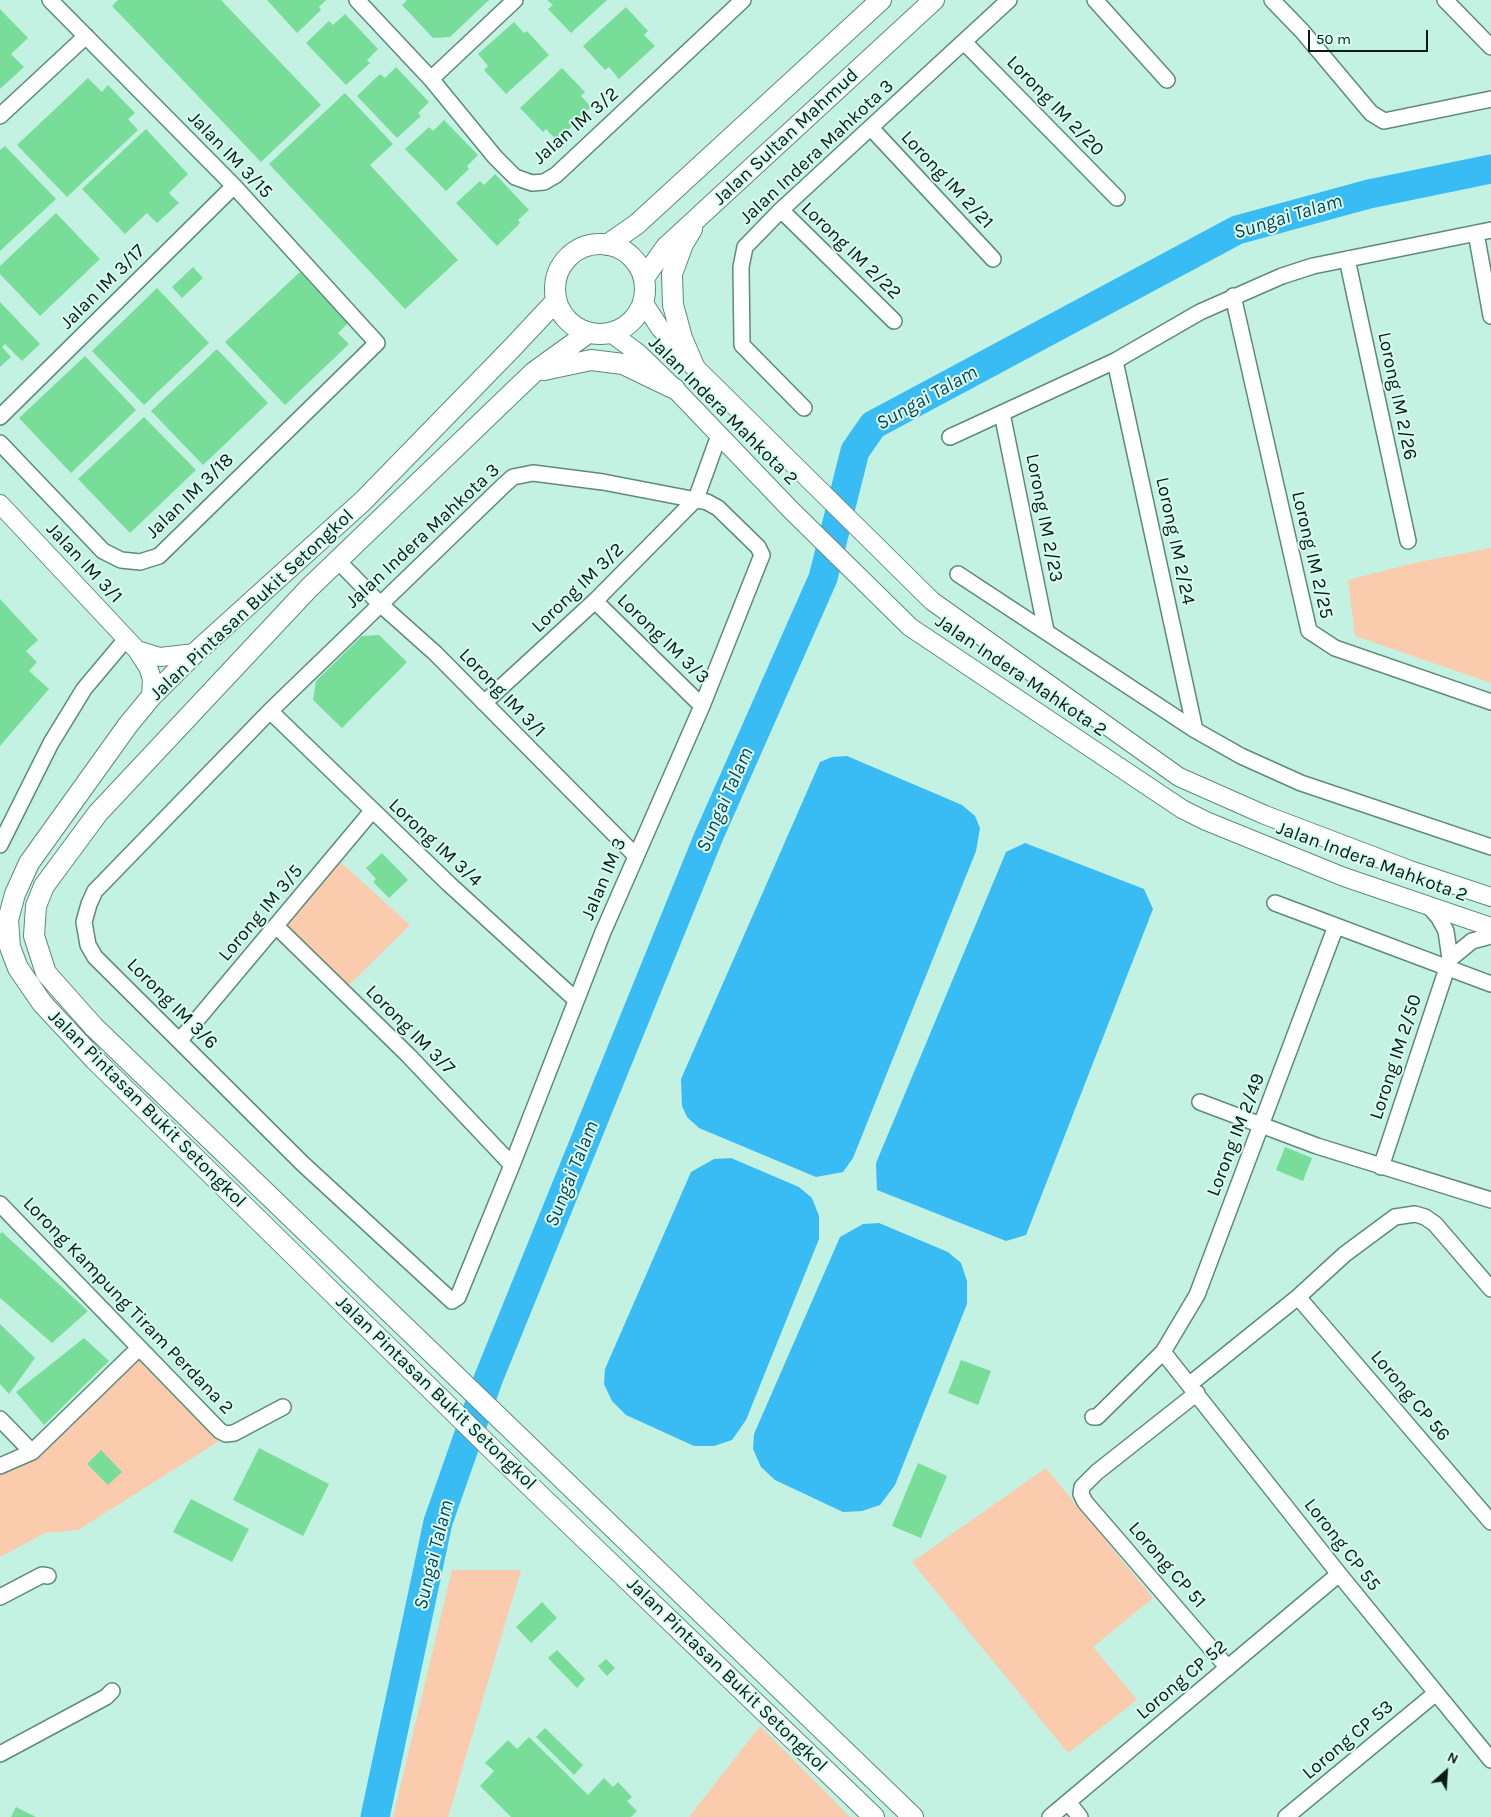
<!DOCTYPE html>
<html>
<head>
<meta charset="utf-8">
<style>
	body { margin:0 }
	#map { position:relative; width:1491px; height:1817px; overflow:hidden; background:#c3f2e2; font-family:Karla,sans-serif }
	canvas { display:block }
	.north { position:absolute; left:1421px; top:1747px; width:50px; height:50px; -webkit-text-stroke:4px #d8fdf0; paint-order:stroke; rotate:26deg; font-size:14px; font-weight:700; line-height:20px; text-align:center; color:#091b16 }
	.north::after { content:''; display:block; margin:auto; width:18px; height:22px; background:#091b16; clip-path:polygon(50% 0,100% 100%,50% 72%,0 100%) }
	.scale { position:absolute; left:1308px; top:30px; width:120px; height:22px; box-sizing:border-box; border:2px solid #091b16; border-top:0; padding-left:6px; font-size:15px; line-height:18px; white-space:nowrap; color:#091b16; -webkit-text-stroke:4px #d8fdf0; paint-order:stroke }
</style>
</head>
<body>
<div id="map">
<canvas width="1491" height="1817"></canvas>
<div class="north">N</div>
<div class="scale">50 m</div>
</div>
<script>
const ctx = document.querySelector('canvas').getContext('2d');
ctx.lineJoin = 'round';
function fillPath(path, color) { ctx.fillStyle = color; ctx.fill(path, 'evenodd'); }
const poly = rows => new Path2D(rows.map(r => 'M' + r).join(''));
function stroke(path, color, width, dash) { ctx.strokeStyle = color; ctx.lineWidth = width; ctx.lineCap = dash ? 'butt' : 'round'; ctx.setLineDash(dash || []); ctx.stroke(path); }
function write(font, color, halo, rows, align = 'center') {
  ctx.font = font + ' Karla,sans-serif'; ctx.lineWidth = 4; ctx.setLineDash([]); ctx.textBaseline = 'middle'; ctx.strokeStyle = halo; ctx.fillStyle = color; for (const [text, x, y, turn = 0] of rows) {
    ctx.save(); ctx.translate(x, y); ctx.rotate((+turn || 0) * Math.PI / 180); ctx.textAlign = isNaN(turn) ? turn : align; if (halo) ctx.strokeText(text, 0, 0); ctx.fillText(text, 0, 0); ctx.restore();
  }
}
fillPath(poly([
	[1491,548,1491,683,1355,636,1348,580,1414,563],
	[335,857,410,925,343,991,276,926],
	[139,1352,224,1438,78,1530,45,1533,0,1557,0,1468,34,1454],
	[1046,1468,1153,1598,1093,1647,1137,1700,1068,1753,912,1562],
	[452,1570,521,1570,448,1817,393,1817],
	[760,1726,850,1817,689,1817]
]), '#fbcbae');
fillPath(poly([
	[847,756,962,805,975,816,980,828,976,851,853,1158,843,1172,816,1177,699,1128,687,1117,682,1106,681,1079,820,762,832,757],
	[1025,843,1144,889,1153,909,1026,1235,1006,1241,877,1190,876,1163,1006,852],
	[731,1158,799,1187,812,1198,819,1216,819,1239,746,1420,732,1440,714,1446,694,1446,626,1415,612,1401,604,1384,605,1369,691,1172,714,1159],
	[879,1223,948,1252,961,1263,967,1281,967,1304,895,1485,880,1505,862,1511,843,1512,775,1480,761,1467,753,1449,754,1434,840,1237,863,1224]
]), '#39bbf4');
stroke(poly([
	[375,1817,438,1522,489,1377,708,838,823,578,855,451,873,425,1237,230,1369,194,1491,169]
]), '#39bbf4', 29);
fillPath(poly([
	[118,0,221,0,321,105,261,162,112,6],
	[267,0,326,0,319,7,321,10,297,33],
	[407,0,489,0,450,37,433,38,402,5],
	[547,0,607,0,571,33,548,9,553,5],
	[626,7,648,31,644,35,655,46,619,79,609,67,605,70,583,46],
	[0,9,28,38,11,54,24,67,0,89],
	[345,14,378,49,367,60,370,63,346,85,306,43,329,21,333,25],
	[514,22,524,33,527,31,549,55,506,94,484,70,488,66,478,54],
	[396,67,429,102,418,113,421,116,397,138,357,96,380,74,385,78],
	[562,68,585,92,581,96,591,107,557,141,546,129,543,132,520,108],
	[88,78,102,92,108,85,135,113,128,119,138,130,67,197,17,145],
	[345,93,393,144,370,165,458,260,405,309,269,164],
	[444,120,478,155,467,166,469,169,446,191,405,149,429,127,433,131],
	[146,129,188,174,169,193,179,203,157,223,147,213,125,234,82,189],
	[5,146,56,199,0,251,0,150],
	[495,174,529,210,518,220,520,223,497,246,456,203,480,181,484,185],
	[56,213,100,259,40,316,0,274,0,266],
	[193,267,203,278,182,298,172,287],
	[300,272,348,323,338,333,349,344,285,405,225,342],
	[157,288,209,343,144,405,92,351],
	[0,302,40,344,22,361,5,344,2,347,11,357,0,367],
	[217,349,268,403,203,465,151,411],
	[85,356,136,410,71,473,19,418],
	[144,417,196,470,130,533,78,479],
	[0,599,38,640,26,651,37,662,29,671,49,689,0,746],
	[379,635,407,662,342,728,313,700,316,681,362,636],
	[382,853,408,880,389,898,373,882,376,879,366,868],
	[1285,1147,1312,1158,1303,1181,1276,1170],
	[2,1232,88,1311,52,1343,0,1298,0,1234],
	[0,1324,35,1358,9,1394,0,1384],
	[84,1338,109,1361,44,1425,16,1392],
	[961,1360,991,1371,978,1405,948,1393],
	[259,1448,329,1484,303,1536,233,1500],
	[101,1450,122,1472,108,1485,87,1464],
	[918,1463,947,1476,921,1538,892,1526],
	[191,1499,249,1529,232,1562,173,1532],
	[542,1602,557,1618,531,1643,516,1627],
	[557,1650,585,1679,577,1688,548,1658],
	[606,1659,615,1668,607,1676,598,1666],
	[545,1728,583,1765,574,1775,536,1737],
	[529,1737,588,1795,604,1778,613,1787,618,1782,632,1797,627,1801,637,1811,631,1817,511,1817,480,1786,494,1771,485,1763,508,1740,517,1749],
	[16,1807,36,1817,11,1817]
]), '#78dd98');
const minor = poly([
	[357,0,431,79,495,157,515,177,532,183,544,182,556,175,743,0],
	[1095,0,1167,80],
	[1272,0,1302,31,1371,113,1384,121,1491,99],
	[1445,0,1491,47],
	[964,42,1117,198],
	[431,79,515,0],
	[0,116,86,36],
	[871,128,993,259],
	[781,210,894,321],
	[1476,233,1491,316],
	[1347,259,1408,541],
	[1233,296,1309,631,1335,648,1491,702],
	[1115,361,1195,730],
	[804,408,742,345,741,267,745,247,781,210,1009,0],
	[1002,413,1046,631],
	[0,417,234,186],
	[950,437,1115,361,1200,312,1282,276,1313,266,1491,230],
	[0,443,103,551,121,560,140,562,159,556,377,343,234,186,50,0],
	[533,473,603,482,707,502,718,508,758,547,762,555,702,706,603,932,512,1165,458,1297,452,1301,303,1164,95,957,88,945,84,922,89,904,95,891,270,711,505,484,513,477,533,473],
	[339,562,380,604,435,653,635,855],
	[958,574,1195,730,1241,756,1301,783,1491,847],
	[595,601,702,706],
	[484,703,595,601,696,499,719,435],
	[270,711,449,884,576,1000],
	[0,845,51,743,70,712,84,689,126,639],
	[1275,903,1491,984],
	[1428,905,1439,918,1446,931,1450,959],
	[276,926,409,1056,512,1165],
	[180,1040,372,811],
	[1200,1102,1317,1146,1491,1200],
	[1381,1167,1450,959,1472,941,1491,936],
	[0,1204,220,1431,226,1434,234,1433,283,1407],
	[1298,1297,1491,1522],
	[1163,1352,1339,1574,1491,1760],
	[1190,1384,1298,1297,1345,1254,1395,1217,1415,1214,1425,1217,1435,1224,1491,1289],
	[1197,1393,1097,1472,1082,1487,1081,1494,1085,1502,1228,1668],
	[1093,1417,1097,1417,1163,1352,1197,1295,1336,926],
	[0,1419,32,1452],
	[0,1466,32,1452,139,1348],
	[0,1597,42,1575,48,1576],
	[0,1754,106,1697,112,1691],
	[1068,1802,1080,1817],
	[1050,1817,1339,1574],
	[1286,1817,1436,1693]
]);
const tertiary = poly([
	[643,302,660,328,694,366,932,601,1179,777,1265,815,1410,870,1491,897],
	[611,333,638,353,675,389,791,510,910,627,1182,809,1206,821,1344,877,1491,927],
	[0,504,137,650,148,667,152,679,151,697],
	[137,650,160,657,195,653]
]);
const secondary = poly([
	[692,229,683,244,672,274,673,305,682,338,694,366],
	'555 289a45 45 0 1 1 90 0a45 45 0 1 1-90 0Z',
	[607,245,637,224,881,0],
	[644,278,666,247,934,0],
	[556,301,511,349,363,501,195,653,151,697,128,725,29,863,15,894,8,920,10,947,18,968,42,1003,95,1060,502,1459,874,1817],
	[588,333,534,372,309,588,98,813,44,886,36,906,34,936,46,973,94,1027,913,1817],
	[544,370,591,360,623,364,675,389]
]);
stroke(minor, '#5e8a7c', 18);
stroke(tertiary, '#5e8a7c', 20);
stroke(secondary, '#5e8a7c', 22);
stroke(minor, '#fff', 15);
stroke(tertiary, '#fff', 18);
stroke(secondary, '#fff', 20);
write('19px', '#091b16', '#d8fdf0', [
	["Lorong IM 2/20",1055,106,46],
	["Jalan IM 3/2",576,126,-41],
	["Jalan Sultan Mahmud",786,137,-43],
	["Jalan Indera Mahkota 3",817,152,-43],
	["Jalan IM 3/15",230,155,46],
	["Lorong IM 2/21",947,180,47],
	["Lorong IM 2/22",851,251,44],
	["Jalan IM 3/17",103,287,-45],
	["Lorong IM 2/26",1397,396,78],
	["Jalan Indera Mahkota 2",723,411,45],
	["Jalan IM 3/18",190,496,-44],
	["Lorong IM 2/23",1044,518,79],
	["Jalan Indera Mahkota 3",423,536,-43],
	["Lorong IM 2/24",1175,541,78],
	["Lorong IM 2/25",1312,555,77],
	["Jalan IM 3/1",84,563,47],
	["Lorong IM 3/2",578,588,-44],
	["Jalan Pintasan Bukit Setongkol",252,605,-43],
	["Lorong IM 3/3",663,639,44],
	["Jalan Indera Mahkota 2",1021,676,34],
	["Lorong IM 3/1",502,693,46],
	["Lorong IM 3/4",435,843,43],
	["Jalan Indera Mahkota 2",1372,862,20],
	["Jalan IM 3",604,879,-67],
	["Lorong IM 3/5",261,913,-50],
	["Lorong IM 3/6",172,1004,45],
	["Lorong IM 3/7",410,1030,45],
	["Lorong IM 2/50",1396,1057,-72],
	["Jalan Pintasan Bukit Setongkol",147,1109,45],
	["Lorong IM 2/49",1236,1135,-69],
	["Lorong Kampung Tiram Perdana 2",128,1306,46],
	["Jalan Pintasan Bukit Setongkol",436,1393,44],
	["Lorong CP 56",1410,1396,50],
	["Lorong CP 55",1342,1545,52],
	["Lorong CP 51",1167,1565,49],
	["Jalan Pintasan Bukit Setongkol",727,1675,44],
	["Lorong CP 52",1182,1680,-40],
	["Lorong CP 53",1348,1740,-40]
]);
write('italic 20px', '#083f56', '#d8fdf0', [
	["Sungai Talam",1288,217,-17],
	["Sungai Talam",927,398,-29],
	["Sungai Talam",725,800,-66],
	["Sungai Talam",572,1174,-68],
	["Sungai Talam",434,1555,-76]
]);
</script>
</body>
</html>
